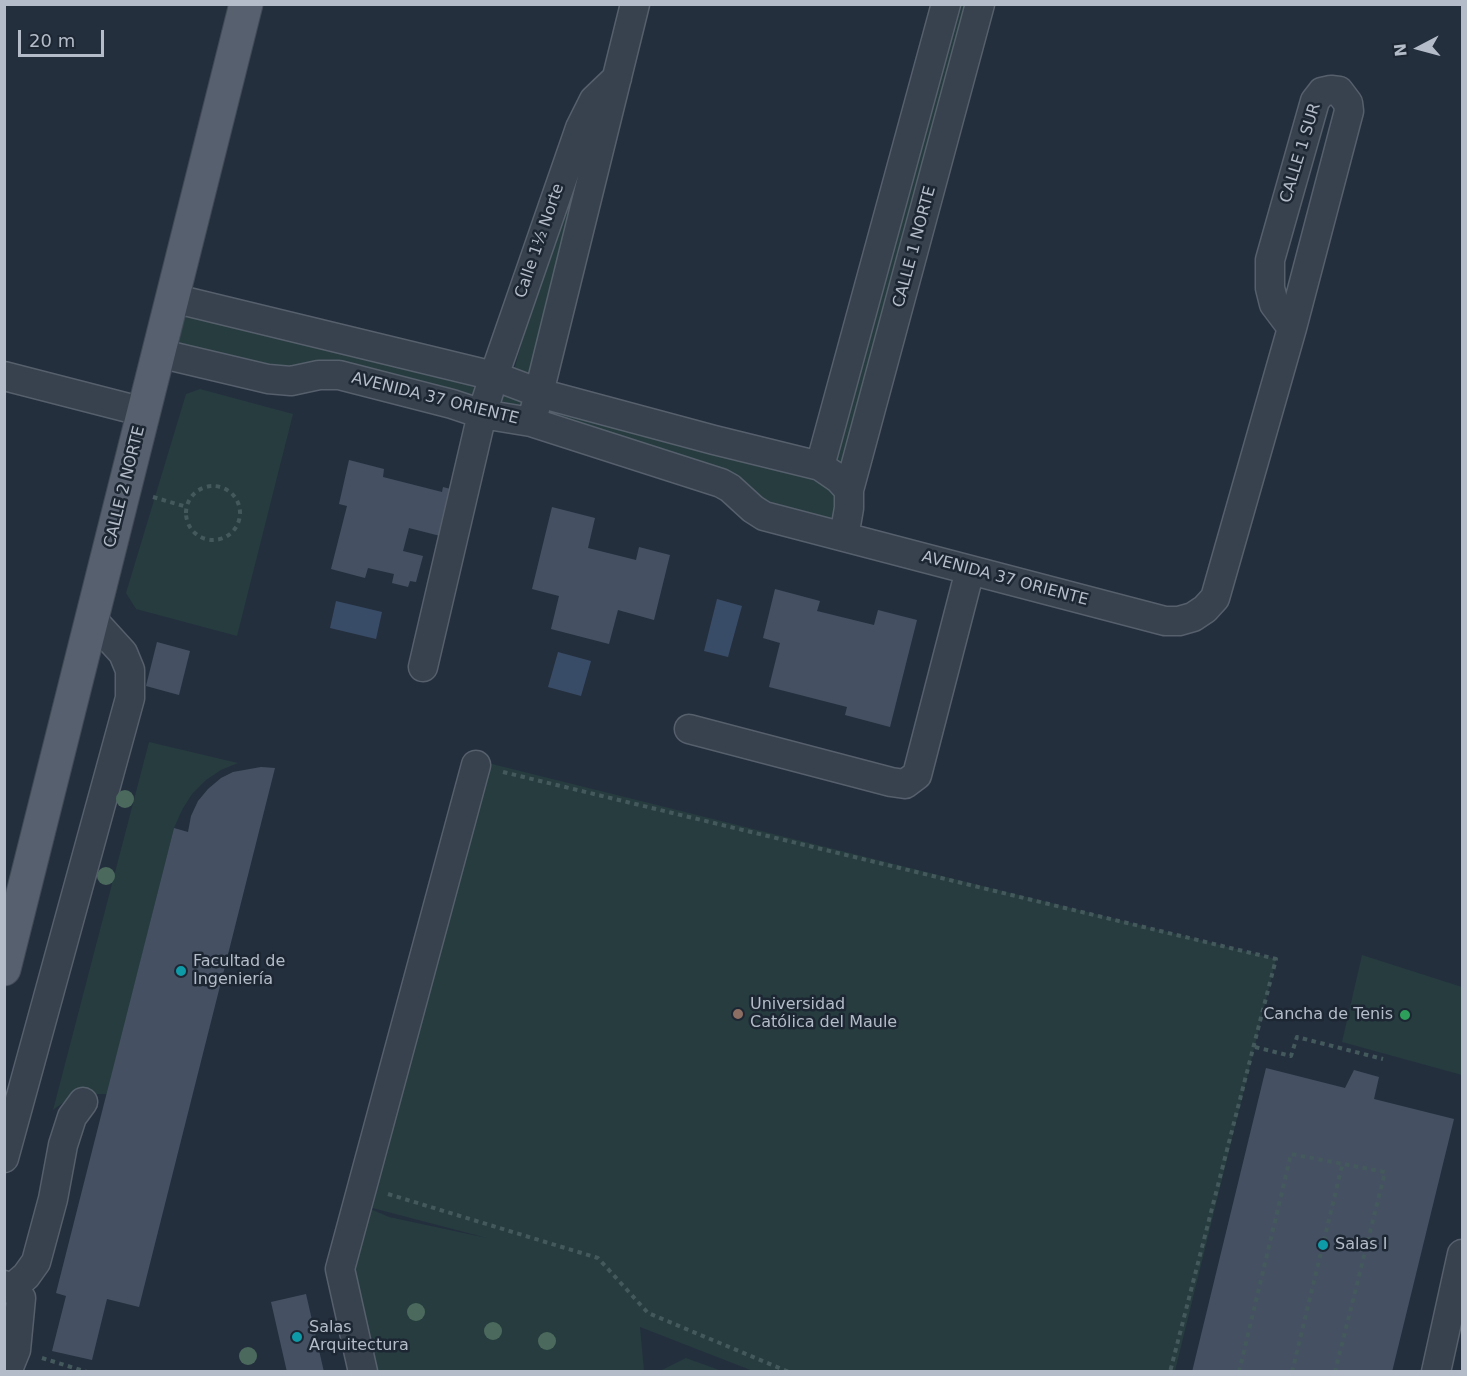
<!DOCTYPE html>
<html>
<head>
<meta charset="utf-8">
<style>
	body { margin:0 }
	#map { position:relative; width:1467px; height:1376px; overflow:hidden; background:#242f3e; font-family:"DejaVu Sans",sans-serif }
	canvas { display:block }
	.frame { position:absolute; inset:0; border:6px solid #b4bcc9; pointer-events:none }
	.north { position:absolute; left:1389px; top:18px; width:60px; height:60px; -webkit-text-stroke:4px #1d2633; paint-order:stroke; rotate:264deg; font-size:16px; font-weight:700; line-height:24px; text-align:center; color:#b4bcc9 }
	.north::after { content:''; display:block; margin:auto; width:21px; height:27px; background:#b4bcc9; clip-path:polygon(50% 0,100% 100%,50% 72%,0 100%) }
	.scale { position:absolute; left:18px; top:30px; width:86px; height:27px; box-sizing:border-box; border:3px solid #b4bcc9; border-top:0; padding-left:8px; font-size:18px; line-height:21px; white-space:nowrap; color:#b4bcc9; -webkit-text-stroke:4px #1d2633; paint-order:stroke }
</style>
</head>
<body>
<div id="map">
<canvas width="1467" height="1376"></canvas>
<div class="frame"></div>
<div class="north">N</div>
<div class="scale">20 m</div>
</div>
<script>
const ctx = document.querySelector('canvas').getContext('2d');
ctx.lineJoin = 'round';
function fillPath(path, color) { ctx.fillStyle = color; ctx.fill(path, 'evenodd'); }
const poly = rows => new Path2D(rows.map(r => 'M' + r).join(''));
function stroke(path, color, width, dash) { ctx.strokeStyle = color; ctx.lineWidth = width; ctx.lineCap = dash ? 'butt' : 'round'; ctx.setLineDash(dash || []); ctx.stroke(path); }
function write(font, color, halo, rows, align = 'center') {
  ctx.font = font + ' "DejaVu Sans",sans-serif'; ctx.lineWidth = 5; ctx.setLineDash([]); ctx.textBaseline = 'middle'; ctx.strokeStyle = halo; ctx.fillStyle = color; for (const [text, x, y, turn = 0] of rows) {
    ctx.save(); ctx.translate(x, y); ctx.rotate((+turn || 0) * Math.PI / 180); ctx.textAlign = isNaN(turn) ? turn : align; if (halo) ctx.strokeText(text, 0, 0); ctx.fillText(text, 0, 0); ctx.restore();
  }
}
fillPath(poly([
	[946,5,980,5,847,524,753,509,531,422,158,353,172,298,510,385,580,128,594,100,540,392,820,466],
	[200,389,293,414,237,636,136,609,126,593,186,394],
	[149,742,238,763,221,770,206,780,192,794,182,810,174,828,107,1094,82,1094,71,1097,53,1110],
	[472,759,1276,959,1175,1371,753,1371,640,1327,644,1371,357,1371,336,1269],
	[361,1205,487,1238,389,1217],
	[1362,955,1462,987,1462,1075,1342,1042],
	[686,1358,722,1371,660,1371]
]), '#263c3f');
fillPath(poly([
	[717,599,742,606,728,657,704,651],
	[336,601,382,612,376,639,330,628],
	[558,652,591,661,581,696,548,687]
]), '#394c67');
fillPath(poly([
	[349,460,384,469,383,477,442,492,443,487,458,491,452,539,409,528,403,551,423,556,416,582,410,581,408,587,392,583,394,574,368,568,365,578,331,569,347,506,339,504],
	[552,507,595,518,588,548,636,560,639,547,670,555,654,620,618,610,609,644,551,629,559,596,532,589],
	[775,589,820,601,817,611,874,625,878,610,917,620,890,727,845,715,847,707,769,687,780,643,763,638],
	[157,642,190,651,179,695,146,686],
	[261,767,275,768,139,1307,107,1299,92,1360,52,1351,66,1296,56,1293,174,828,188,832,191,816,198,801,208,789,221,778,233,772],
	[1266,1068,1345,1088,1354,1070,1379,1077,1374,1099,1454,1119,1392,1372,1192,1372],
	[306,1294,324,1372,287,1372,271,1302]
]), '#455162');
const minor = poly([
	[172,298,494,376,539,393,714,440,820,466,839,479,849,490],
	[158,353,268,379,291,381,319,375,339,375,452,404,482,414,531,422,721,483,730,488,753,509,764,516,1165,621,1179,621,1193,617,1205,609,1215,598,1292,328,1349,111,1348,103,1339,91,1331,90,1322,92,1315,101,1270,260,1270,288,1274,304,1292,328],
	[4,376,144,412],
	[535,409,635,4],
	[820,466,946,4],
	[844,537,849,508,849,490,980,4],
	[423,667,482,414,494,376,580,128,594,100,617,78],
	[689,729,891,782,905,784,917,775,970,570],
	[4,1158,130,698,130,670,123,653,92,619],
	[4,1285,12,1288,21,1298,16,1350,7,1372],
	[12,1288,26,1276,36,1262,53,1199,63,1145,72,1117,83,1102],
	[363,1372,340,1269,476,765],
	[1436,1372,1462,1254]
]);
const major = poly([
	[4,969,246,4]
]);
stroke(minor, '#565f6c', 31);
stroke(major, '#414a57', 35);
stroke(poly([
	'186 513a27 27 0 1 1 54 0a27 27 0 1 1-54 0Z',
	[153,497,187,507],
	[503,772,1276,959,1170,1372],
	[1255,1047,1291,1056,1297,1037,1383,1059],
	[388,1194,598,1258,648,1313,789,1372],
	[42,1358,87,1372],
	[1239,1372,1291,1154,1385,1172,1335,1372],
	[1292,1372,1342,1166]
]), '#44595c', 4, [4.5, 4.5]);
stroke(minor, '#38414e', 28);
stroke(major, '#56606e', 33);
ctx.fillStyle = '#4b6a5d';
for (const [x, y] of [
	[125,799],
	[106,876],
	[416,1312],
	[493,1331],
	[547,1341],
	[248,1356]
]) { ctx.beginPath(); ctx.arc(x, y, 9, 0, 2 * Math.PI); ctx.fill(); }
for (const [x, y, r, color] of [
	[181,971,6,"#0f9aa8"],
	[738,1014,6,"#8d6e63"],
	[1405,1015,6,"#2e9e5b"],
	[1323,1245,6,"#0f9aa8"],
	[297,1337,6,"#0f9aa8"]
]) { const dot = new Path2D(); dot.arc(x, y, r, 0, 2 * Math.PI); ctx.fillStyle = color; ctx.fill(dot); stroke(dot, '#1d2633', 2); }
write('16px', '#b4bcc9', '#1d2633', [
	["CALLE 1 SUR",1301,153,-73],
	["Calle 1½ Norte",540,241,-71],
	["CALLE 1 NORTE",915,247,-75],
	["AVENIDA 37 ORIENTE",435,399,14],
	["CALLE 2 NORTE",125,487,-76],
	["AVENIDA 37 ORIENTE",1005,579,15]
]);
write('16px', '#b4bcc9', '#1d2633', [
	["Facultad de",193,962],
	["Ingeniería",193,980],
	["Universidad",750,1005],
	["Católica del Maule",750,1023],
	["Cancha de Tenis",1393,1015,"right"],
	["Salas I",1335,1245],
	["Salas",309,1328],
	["Arquitectura",309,1346]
], 'left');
</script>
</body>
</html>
